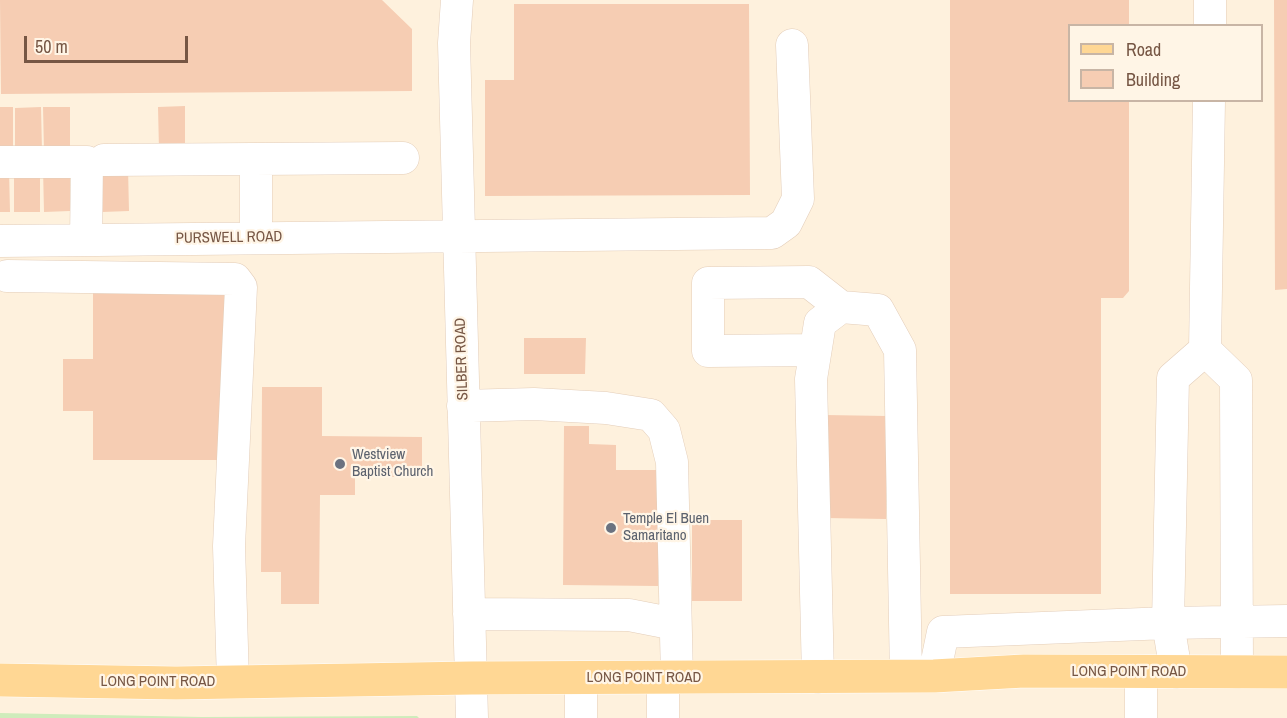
<!DOCTYPE html>
<html>
<head>
<meta charset="utf-8">
<style>
	body { margin:0 }
	#map { position:relative; width:1287px; height:718px; overflow:hidden; background:#fef1dd; font-family:"Archivo Narrow",sans-serif }
	canvas { display:block }
	.legend { position:absolute; left:1068px; top:24px; width:195px; height:78px; box-sizing:border-box; background:#fff5e6; border:2px solid #c8b5a5; margin:0; padding:8px 10px; list-style:none; font-size:18px; color:#765644 }
	.legend li { display:flex; align-items:center; gap:12px; height:30px }
	.legend b { width:30px; border:2px solid #c8b5a5 }
	.scale { position:absolute; left:24px; top:36px; width:164px; height:27px; box-sizing:border-box; border:3px solid #765644; border-top:0; padding-left:8px; font-size:18px; line-height:21px; white-space:nowrap; color:#765644; -webkit-text-stroke:4px #fff5e6; paint-order:stroke }
</style>
</head>
<body>
<div id="map">
<canvas width="1287" height="718"></canvas>
<ul class="legend">
<li><b style="height:8px;background:#ffd794"></b>Road</li>
<li><b style="height:16px;background:#f6cdb3"></b>Building</li>
</ul>
<div class="scale">50 m</div>
</div>
<script>
const ctx = document.querySelector('canvas').getContext('2d');
ctx.lineJoin = 'round';
function fillPath(path, color) { ctx.fillStyle = color; ctx.fill(path, 'evenodd'); }
const poly = rows => new Path2D(rows.map(r => 'M' + r).join(''));
function stroke(path, color, width, dash) { ctx.strokeStyle = color; ctx.lineWidth = width; ctx.lineCap = dash ? 'butt' : 'round'; ctx.setLineDash(dash || []); ctx.stroke(path); }
function write(font, color, halo, rows, align = 'center') {
  ctx.font = font + ' "Archivo Narrow",sans-serif'; ctx.lineWidth = 4.5; ctx.setLineDash([]); ctx.textBaseline = 'middle'; ctx.strokeStyle = halo; ctx.fillStyle = color; for (const [text, x, y, turn = 0] of rows) {
    ctx.save(); ctx.translate(x, y); ctx.rotate((+turn || 0) * Math.PI / 180); ctx.textAlign = isNaN(turn) ? turn : align; if (halo) ctx.strokeText(text, 0, 0); ctx.fillText(text, 0, 0); ctx.restore();
  }
}
fillPath(poly([
	[0,713,202,717,417,716,419,718,0,718]
]), '#cfecbb');
fillPath(poly([
	[0,0,382,0,412,29,412,91,1,94],
	[950,0,1129,0,1129,26,1070,26,1070,100,1129,100,1129,291,1123,298,1101,298,1101,594,950,594],
	[1274,0,1287,0,1287,289,1275,290],
	[514,4,749,4,750,195,485,196,485,80,514,80],
	[185,106,185,150,159,150,158,107],
	[0,107,13,107,13,151,0,151],
	[41,107,42,151,15,151,15,108],
	[43,107,70,107,70,151,44,151],
	[14,168,40,168,40,212,14,212],
	[43,168,70,168,70,211,44,212],
	[102,168,128,168,129,211,102,212],
	[0,169,9,169,10,212,0,212],
	[93,292,225,292,225,460,93,460,93,411,63,411,63,359,93,359],
	[524,338,586,338,585,374,524,374],
	[262,387,322,387,322,436,422,437,422,477,355,477,355,495,320,495,319,604,281,604,281,572,261,572],
	[825,415,887,416,886,519,825,518],
	[564,426,589,426,589,444,616,445,616,470,658,470,658,586,563,585],
	[692,520,742,520,742,601,692,601]
]), '#f6cdb3');
const minor = poly([
	[457,0,454,43,472,718],
	[1210,26,1210,0],
	[104,160,403,158],
	[0,162,87,162,86,240],
	[256,238,256,159],
	[0,241,772,233,786,223,798,199,792,45],
	[7,276,235,279,241,287,229,546,233,682],
	[815,350,708,351,708,283,809,282,841,307],
	[1205,350,1236,380,1237,672],
	[463,406,534,404,606,408,651,415,664,430,672,462,677,678],
	[469,614,629,615,675,624],
	[1176,672,1168,623,1173,378,1205,350,1209,100],
	[934,676,943,632,1168,623,1287,621],
	[818,677,811,379,820,323,841,307,878,310,900,350,906,676],
	[663,678,663,718],
	[581,679,581,718],
	[1141,718,1141,672]
]);
const major = poly([
	[0,680,176,683,471,678,934,676,1024,671,1287,672]
]);
stroke(minor, '#e3cdb9', 33);
stroke(major, '#fff', 34);
stroke(minor, '#fff', 32);
stroke(major, '#ffd794', 33);
for (const [x, y, r, color] of [
	[340,464,6,"#6b7280"],
	[611,528,6,"#6b7280"]
]) { const dot = new Path2D(); dot.arc(x, y, r, 0, 2 * Math.PI); ctx.fillStyle = color; ctx.fill(dot); stroke(dot, '#fff5e6', 2); }
write('15px', '#765644', '#fff5e6', [
	["PURSWELL ROAD",229,238,-1],
	["SILBER ROAD",462,359,-92],
	["LONG POINT ROAD",1129,672],
	["LONG POINT ROAD",644,678],
	["LONG POINT ROAD",158,682]
]);
write('15px', '#5b616d', '#fff5e6', [
	["Westview",352,455],
	["Baptist Church",352,472],
	["Temple El Buen",623,519],
	["Samaritano",623,536]
], 'left');
</script>
</body>
</html>
